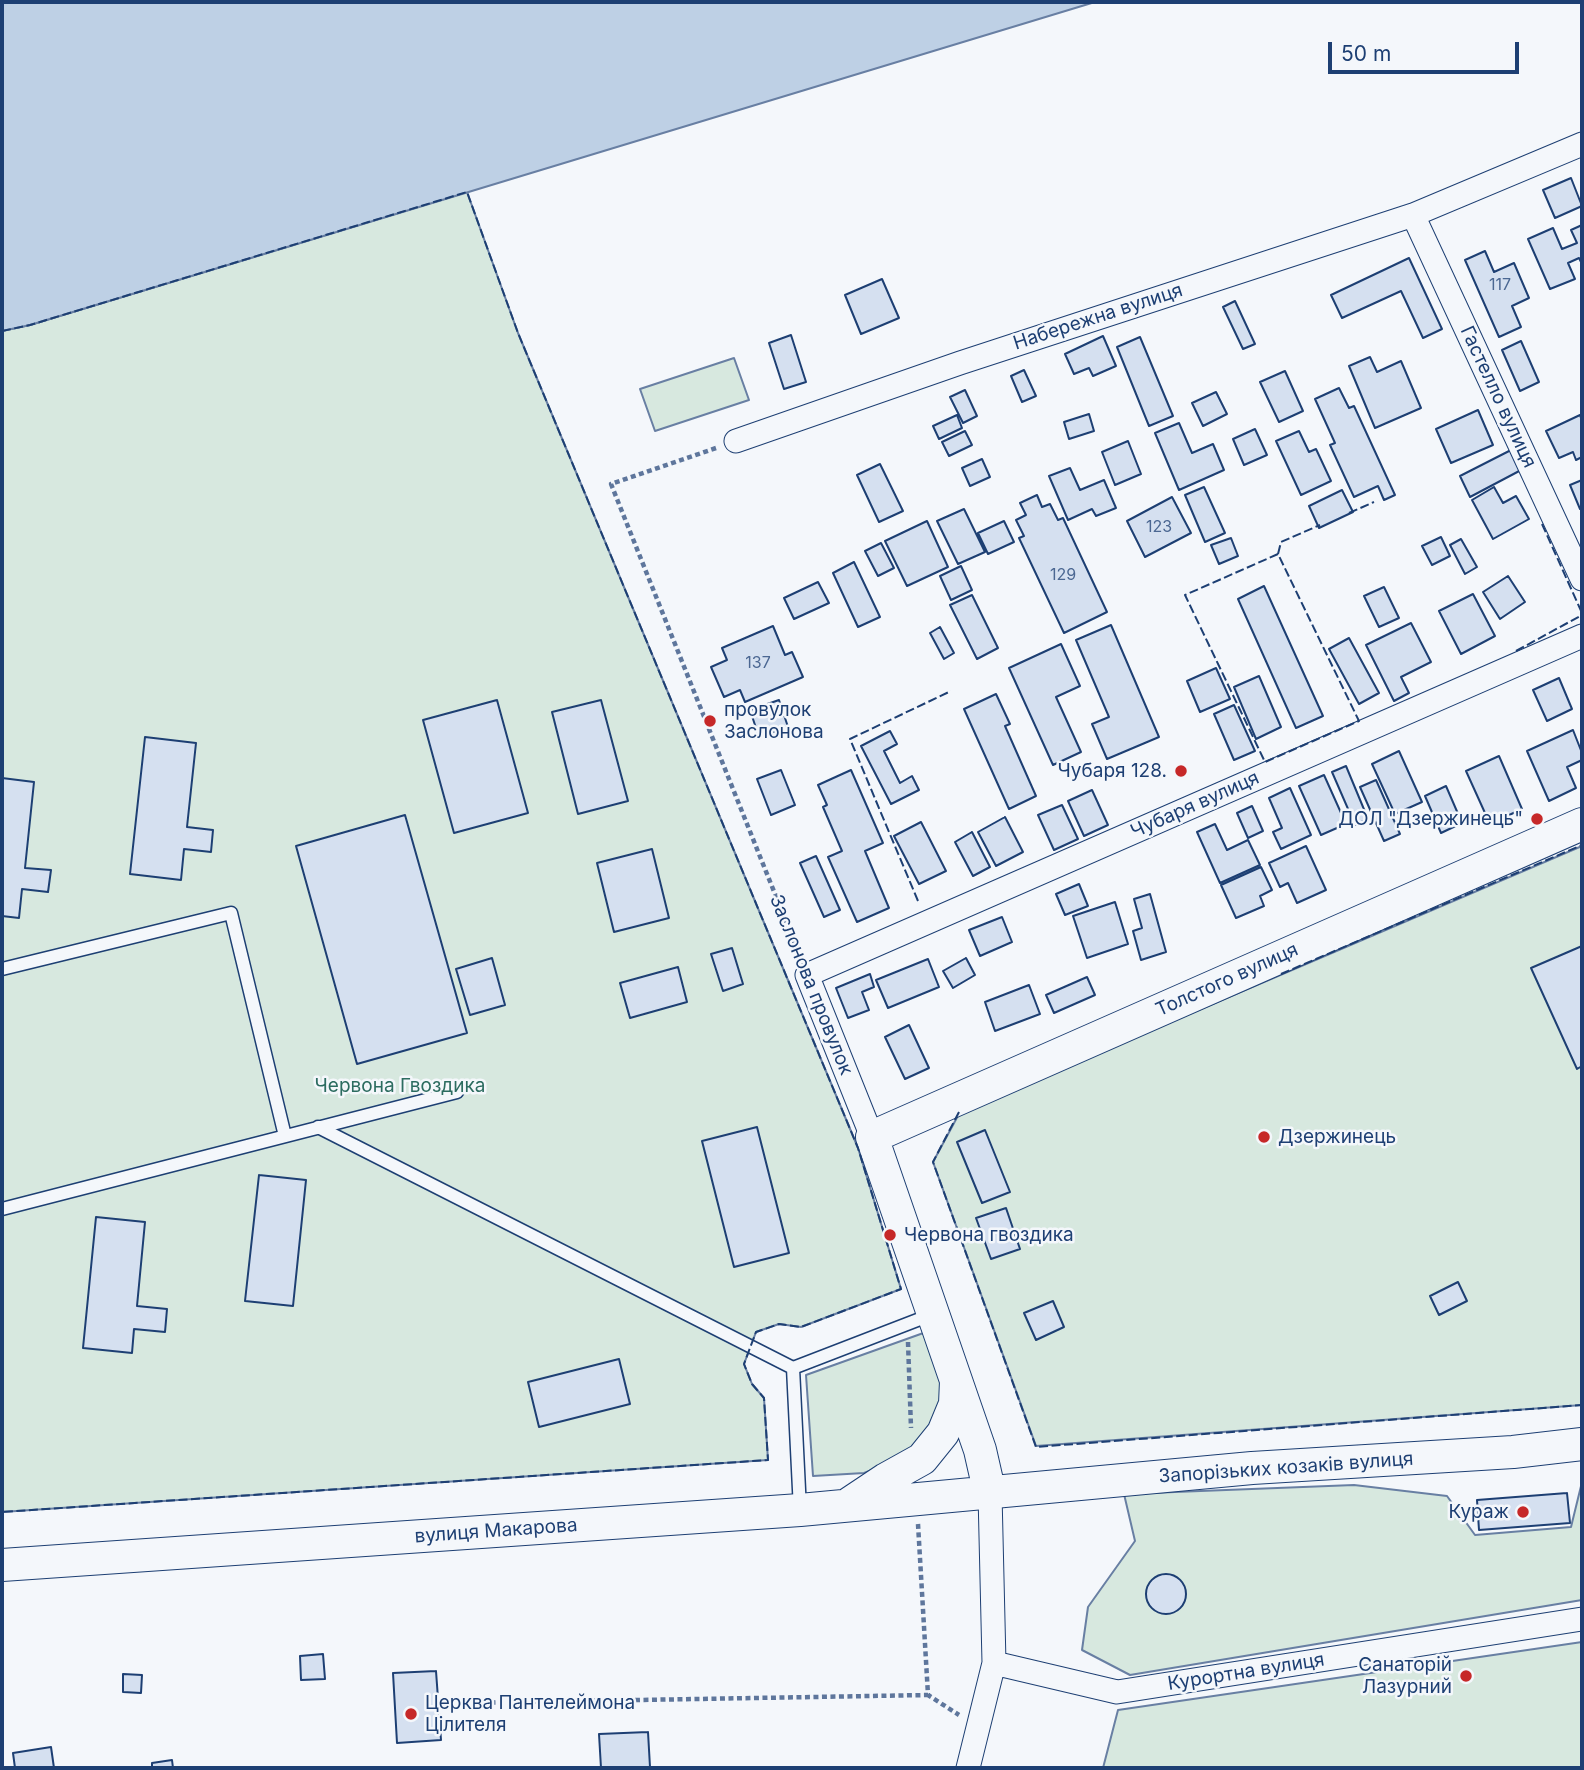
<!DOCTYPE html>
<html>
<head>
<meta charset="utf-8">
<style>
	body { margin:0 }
	#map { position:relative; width:1584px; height:1770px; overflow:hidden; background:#f4f7fb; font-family:Inter,sans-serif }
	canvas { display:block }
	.frame { position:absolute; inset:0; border:4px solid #1d3f73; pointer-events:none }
	.scale { position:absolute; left:1328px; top:42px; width:191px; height:32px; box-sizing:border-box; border:4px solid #1d3f73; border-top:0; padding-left:9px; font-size:21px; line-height:24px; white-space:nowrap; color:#1d3f73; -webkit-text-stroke:5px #f4f7fb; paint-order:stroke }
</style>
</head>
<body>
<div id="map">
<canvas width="1584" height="1770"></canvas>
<div class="frame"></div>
<div class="scale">50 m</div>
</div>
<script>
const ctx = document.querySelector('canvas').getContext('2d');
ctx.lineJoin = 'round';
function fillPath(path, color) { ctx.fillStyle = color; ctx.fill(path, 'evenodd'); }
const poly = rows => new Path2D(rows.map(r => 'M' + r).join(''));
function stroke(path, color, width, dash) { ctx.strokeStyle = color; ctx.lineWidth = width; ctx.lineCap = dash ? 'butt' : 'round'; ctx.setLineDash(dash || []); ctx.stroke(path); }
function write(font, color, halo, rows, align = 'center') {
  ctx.font = font + ' Inter,sans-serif'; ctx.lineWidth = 5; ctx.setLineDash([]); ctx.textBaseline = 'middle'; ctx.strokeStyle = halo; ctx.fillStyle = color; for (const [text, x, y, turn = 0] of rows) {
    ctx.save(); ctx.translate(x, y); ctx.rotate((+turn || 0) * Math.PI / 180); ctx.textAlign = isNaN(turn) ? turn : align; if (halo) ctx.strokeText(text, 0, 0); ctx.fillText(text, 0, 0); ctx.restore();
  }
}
const green = poly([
	[467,192,518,333,858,1148,901,1289,801,1327,779,1324,756,1332,744,1364,752,1384,764,1398,768,1460,2,1512,2,331,30,325,467,192],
	[734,358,749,400,655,431,640,389,734,358],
	[1582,846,1582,1405,1036,1446,933,1162,960,1112,1582,846],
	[929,1331,943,1369,939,1417,906,1454,885,1465,864,1473,813,1476,806,1375,929,1331],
	[1582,1482,1582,1600,1130,1675,1082,1650,1088,1607,1135,1541,1124,1494,1354,1485,1447,1496,1475,1535,1571,1527,1582,1482],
	[1582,1642,1582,1768,1103,1768,1118,1710,1582,1642]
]);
fillPath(green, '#d7e8df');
stroke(green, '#687fa3', 2);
const water = poly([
	[2,2,1095,2,30,325,2,331,2,2]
]);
fillPath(water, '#bed0e5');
stroke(water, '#687fa3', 2);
const building = poly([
	[1571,178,1582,206,1555,218,1543,190,1571,178],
	[1582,225,1582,264,1579,258,1568,263,1575,279,1550,289,1528,239,1553,228,1562,249,1577,243,1571,230,1582,225],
	[1485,251,1494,272,1514,263,1529,298,1512,306,1521,327,1499,337,1465,260,1485,251],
	[1409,258,1442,329,1423,338,1401,291,1342,318,1331,295,1409,258],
	[882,279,899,318,861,334,845,295,882,279],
	[1235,301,1255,344,1243,349,1223,307,1235,301],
	[791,335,806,382,784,389,769,343,791,335],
	[1103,336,1116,366,1093,376,1089,368,1074,374,1065,354,1103,336],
	[1140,337,1173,416,1149,426,1117,347,1140,337],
	[1521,341,1539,382,1520,391,1502,350,1521,341],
	[1370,357,1377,372,1401,361,1421,408,1375,428,1349,366,1370,357],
	[1024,370,1036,396,1022,402,1011,376,1024,370],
	[1285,371,1303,411,1279,422,1260,382,1285,371],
	[1339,388,1349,408,1354,406,1395,495,1384,500,1378,486,1354,497,1330,445,1335,443,1315,399,1339,388],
	[965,390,977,416,963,423,950,397,965,390],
	[1216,392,1227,414,1203,426,1192,403,1216,392],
	[1478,410,1493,445,1451,463,1436,429,1478,410],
	[1089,414,1094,431,1069,439,1064,422,1089,414],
	[957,415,962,428,939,439,933,426,957,415],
	[1580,415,1582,421,1582,457,1576,460,1573,452,1559,458,1546,431,1580,415],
	[1179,423,1192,453,1213,444,1224,470,1179,490,1155,433,1179,423],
	[1255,429,1267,455,1244,465,1233,439,1255,429],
	[965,431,972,445,949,456,942,442,965,431],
	[1299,431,1309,452,1316,449,1331,481,1301,495,1276,441,1299,431],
	[1128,441,1141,474,1115,485,1102,452,1128,441],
	[1513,449,1523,469,1470,497,1460,476,1513,449],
	[982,459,990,477,970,486,962,468,982,459],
	[880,464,903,511,879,522,857,475,880,464],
	[1070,468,1080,490,1104,480,1116,508,1096,516,1092,509,1068,520,1049,476,1070,468],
	[1582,480,1582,508,1580,509,1570,485,1582,480],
	[1204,487,1225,533,1205,542,1185,495,1204,487],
	[1494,487,1503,503,1516,496,1529,519,1493,539,1472,500,1494,487],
	[1342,490,1353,512,1319,528,1309,506,1342,490],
	[1037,495,1042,507,1050,504,1058,520,1063,518,1107,612,1064,633,1019,538,1024,536,1016,520,1026,515,1020,503,1037,495],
	[1172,497,1191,533,1145,557,1127,521,1172,497],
	[964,509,985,552,958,564,937,521,964,509],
	[927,521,948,567,907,586,885,541,927,521],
	[1004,521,1014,542,988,554,978,533,1004,521],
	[1441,537,1450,556,1432,565,1422,546,1441,537],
	[1231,538,1238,556,1219,564,1211,545,1231,538],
	[1461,539,1477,567,1465,574,1450,545,1461,539],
	[881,543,894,568,878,576,865,551,881,543],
	[854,562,880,617,858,627,833,573,854,562],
	[961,566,972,590,951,600,940,576,961,566],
	[1508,576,1525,602,1500,619,1483,592,1508,576],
	[818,582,829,603,794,619,784,598,818,582],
	[1264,586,1323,716,1296,728,1238,599,1264,586],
	[1384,587,1399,618,1379,627,1364,596,1384,587],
	[1473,594,1495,636,1461,654,1439,611,1473,594],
	[972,595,998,648,977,659,950,605,972,595],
	[1411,623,1431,662,1401,677,1409,693,1394,701,1366,645,1411,623],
	[1111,625,1159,737,1107,759,1092,724,1109,717,1076,640,1111,625],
	[773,626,785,655,792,652,803,677,745,702,740,690,724,697,711,667,727,660,722,648,773,626],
	[940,627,954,653,944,659,930,633,940,627],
	[1349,638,1379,693,1359,704,1329,649,1349,638],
	[1061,644,1080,686,1056,697,1081,752,1053,765,1009,668,1061,644],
	[1216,668,1230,699,1200,712,1187,681,1216,668],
	[1259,676,1281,727,1256,739,1234,687,1259,676],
	[1559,678,1572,709,1547,721,1533,690,1559,678],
	[996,694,1010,724,1005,726,1036,796,1009,809,964,709,996,694],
	[497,700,528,813,454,833,423,720,497,700],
	[601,700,628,801,578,814,552,712,601,700],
	[779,700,788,727,759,737,750,710,779,700],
	[1234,705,1255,751,1234,760,1214,714,1234,705],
	[1573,730,1582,753,1582,760,1567,767,1576,788,1549,801,1527,751,1573,730],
	[890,731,897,744,884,751,900,783,912,776,919,790,891,804,861,746,890,731],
	[145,737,196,743,187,827,213,830,211,852,184,849,181,880,130,874,145,737],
	[1399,751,1422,802,1395,814,1372,764,1399,751],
	[1499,756,1522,809,1490,824,1466,771,1499,756],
	[1346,766,1368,819,1355,825,1332,772,1346,766],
	[781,770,795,805,771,815,757,779,781,770],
	[851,770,883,843,865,851,889,908,857,922,828,857,842,851,823,807,827,805,818,785,851,770],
	[1324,775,1346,824,1321,835,1299,786,1324,775],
	[2,778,34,782,25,868,51,870,48,892,22,889,19,918,2,916,2,778],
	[1376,780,1400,834,1384,841,1360,787,1376,780],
	[1446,786,1462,823,1441,833,1425,796,1446,786],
	[1290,788,1311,835,1281,849,1273,832,1282,828,1269,798,1290,788],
	[1092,790,1108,825,1084,836,1068,801,1092,790],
	[1062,805,1078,839,1054,850,1038,815,1062,805],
	[1252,806,1263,831,1248,838,1237,813,1252,806],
	[405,815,467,1033,357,1064,296,846,405,815],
	[1005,817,1023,852,996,866,978,832,1005,817],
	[921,822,946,871,919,884,894,836,921,822],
	[1215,824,1227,850,1248,840,1260,865,1220,883,1197,832,1215,824],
	[972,832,990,867,973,876,955,842,972,832],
	[1306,846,1326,890,1297,903,1288,883,1280,887,1269,863,1306,846],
	[652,849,669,918,614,932,597,863,652,849],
	[816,856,840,910,824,917,800,863,816,856],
	[1261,867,1272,890,1260,896,1264,906,1236,918,1221,885,1261,867],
	[1079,884,1088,906,1065,915,1056,894,1079,884],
	[1150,894,1166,952,1141,960,1133,931,1142,928,1134,899,1150,894],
	[1115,902,1128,944,1087,958,1073,916,1115,902],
	[1002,917,1012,942,980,956,969,930,1002,917],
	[1582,946,1582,1066,1577,1069,1531,968,1582,946],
	[732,948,743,984,723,991,711,954,732,948],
	[492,958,505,1005,470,1015,456,969,492,958],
	[966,958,975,975,953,988,943,971,966,958],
	[928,959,939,987,888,1008,876,980,928,959],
	[678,967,687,1002,630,1018,620,983,678,967],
	[870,974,874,987,862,992,869,1010,848,1018,836,988,870,974],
	[1087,977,1095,995,1054,1013,1046,995,1087,977],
	[1029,985,1040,1014,995,1031,985,1002,1029,985],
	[909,1025,929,1068,905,1079,885,1037,909,1025],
	[757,1127,789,1253,734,1267,702,1141,757,1127],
	[985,1130,1010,1192,982,1203,957,1142,985,1130],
	[259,1175,306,1180,293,1306,245,1301,259,1175],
	[1006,1208,1020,1249,991,1259,976,1218,1006,1208],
	[96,1217,145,1222,137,1306,167,1309,165,1332,134,1329,132,1353,83,1348,96,1217],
	[1458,1282,1467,1301,1439,1315,1430,1296,1458,1282],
	[1053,1301,1064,1327,1036,1340,1024,1313,1053,1301],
	[619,1359,630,1404,539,1427,528,1382,619,1359],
	[1567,1493,1570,1523,1479,1530,1477,1500,1567,1493],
	'1146 1594a20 20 0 1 1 40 0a20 20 0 1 1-40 0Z',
	[323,1654,325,1679,301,1680,300,1656,323,1654],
	[436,1671,441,1740,397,1743,393,1673,436,1671],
	[123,1674,142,1675,141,1693,123,1692,123,1674],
	[648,1732,650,1767,601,1768,599,1734,648,1732],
	[51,1747,54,1768,15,1768,13,1753,51,1747],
	[172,1760,173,1768,152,1768,152,1763,172,1760]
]);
fillPath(building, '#d5e0f0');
stroke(building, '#1d3f73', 2);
const service = poly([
	[2,969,231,913,285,1136],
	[318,1127,793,1368],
	[2,1209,457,1092],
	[800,1510,793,1368,933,1314]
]);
const minor = poly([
	[1413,215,1582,579],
	[736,441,960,363,1413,215,1582,144],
	[872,1137,807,975,1582,636],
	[994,1663,1117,1692,1582,1619],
	[968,1768,994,1663,990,1494]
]);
const secondary = poly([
	[990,1494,980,1450,872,1137,1582,824],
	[850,1503,886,1479,922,1459,943,1433,955,1404,956,1381],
	[2,1565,800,1510,1252,1468,1513,1452,1582,1444]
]);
stroke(service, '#1d3f73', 15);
stroke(minor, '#1d3f73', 25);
stroke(secondary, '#1d3f73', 34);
stroke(poly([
	[716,448,611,484,799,954],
	[908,1342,911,1428],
	[918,1524,928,1695,959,1715],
	[465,1703,928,1695]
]), '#5e769c', 4.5, [5, 3.5]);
stroke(service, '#f4f7fb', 12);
stroke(minor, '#f4f7fb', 23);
stroke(secondary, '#f4f7fb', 32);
stroke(poly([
	[2,331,30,325,467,192,518,333,858,1148,901,1289,801,1327,779,1324,756,1332,744,1364,752,1384,764,1398,768,1460,2,1512],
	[1349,513,1374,502],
	[1542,524,1582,613],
	[1278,554,1185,595,1265,762,1359,721,1278,554,1281,542,1320,525],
	[1516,651,1582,615],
	[918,901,850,739,951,691],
	[1281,974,1582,845],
	[959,1112,933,1162,1036,1447,1582,1405]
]), '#1d3f73', 2, [9, 3.5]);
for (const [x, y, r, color] of [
	[710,721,7,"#c62828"],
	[1181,771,7,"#c62828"],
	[1537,819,7,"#c62828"],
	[1264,1137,7,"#c62828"],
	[890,1235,7,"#c62828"],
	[1523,1512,7,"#c62828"],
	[1466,1676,7,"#c62828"],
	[411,1714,7,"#c62828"]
]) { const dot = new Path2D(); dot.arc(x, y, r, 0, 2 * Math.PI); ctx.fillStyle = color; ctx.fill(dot); stroke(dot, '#f4f7fb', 2.5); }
write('16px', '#4b6792', null, [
	["117",1500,285],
	["123",1159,527],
	["129",1063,575],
	["137",758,663]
]);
write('19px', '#1d3f73', '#f4f7fb', [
	["Набережна вулиця",1098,317,-18],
	["Гастелло вулиця",1498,397,65],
	["Чубаря вулиця",1195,805,-24],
	["Толстого вулиця",1227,980,-24],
	["Заслонова провулок",811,985,68],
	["Запорізьких козаків вулиця",1286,1468,-4],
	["вулиця Макарова",496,1531,-4],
	["Курортна вулиця",1246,1672,-9]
]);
write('19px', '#1d3f73', '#f4f7fb', [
	["провулок",724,710],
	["Заслонова",724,732],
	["Чубаря 128.",1167,771,"right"],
	["ДОЛ \"Дзержинець\"",1523,819,"right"],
	["Дзержинець",1278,1137],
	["Червона гвоздика",904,1235],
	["Кураж",1509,1512,"right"],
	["Санаторій",1452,1665,"right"],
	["Лазурний",1452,1687,"right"],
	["Церква Пантелеймона",425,1703],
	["Цілителя",425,1725]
], 'left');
write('19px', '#2c6c60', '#f4f7fb', [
	["Червона Гвоздика",400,1086]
]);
</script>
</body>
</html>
